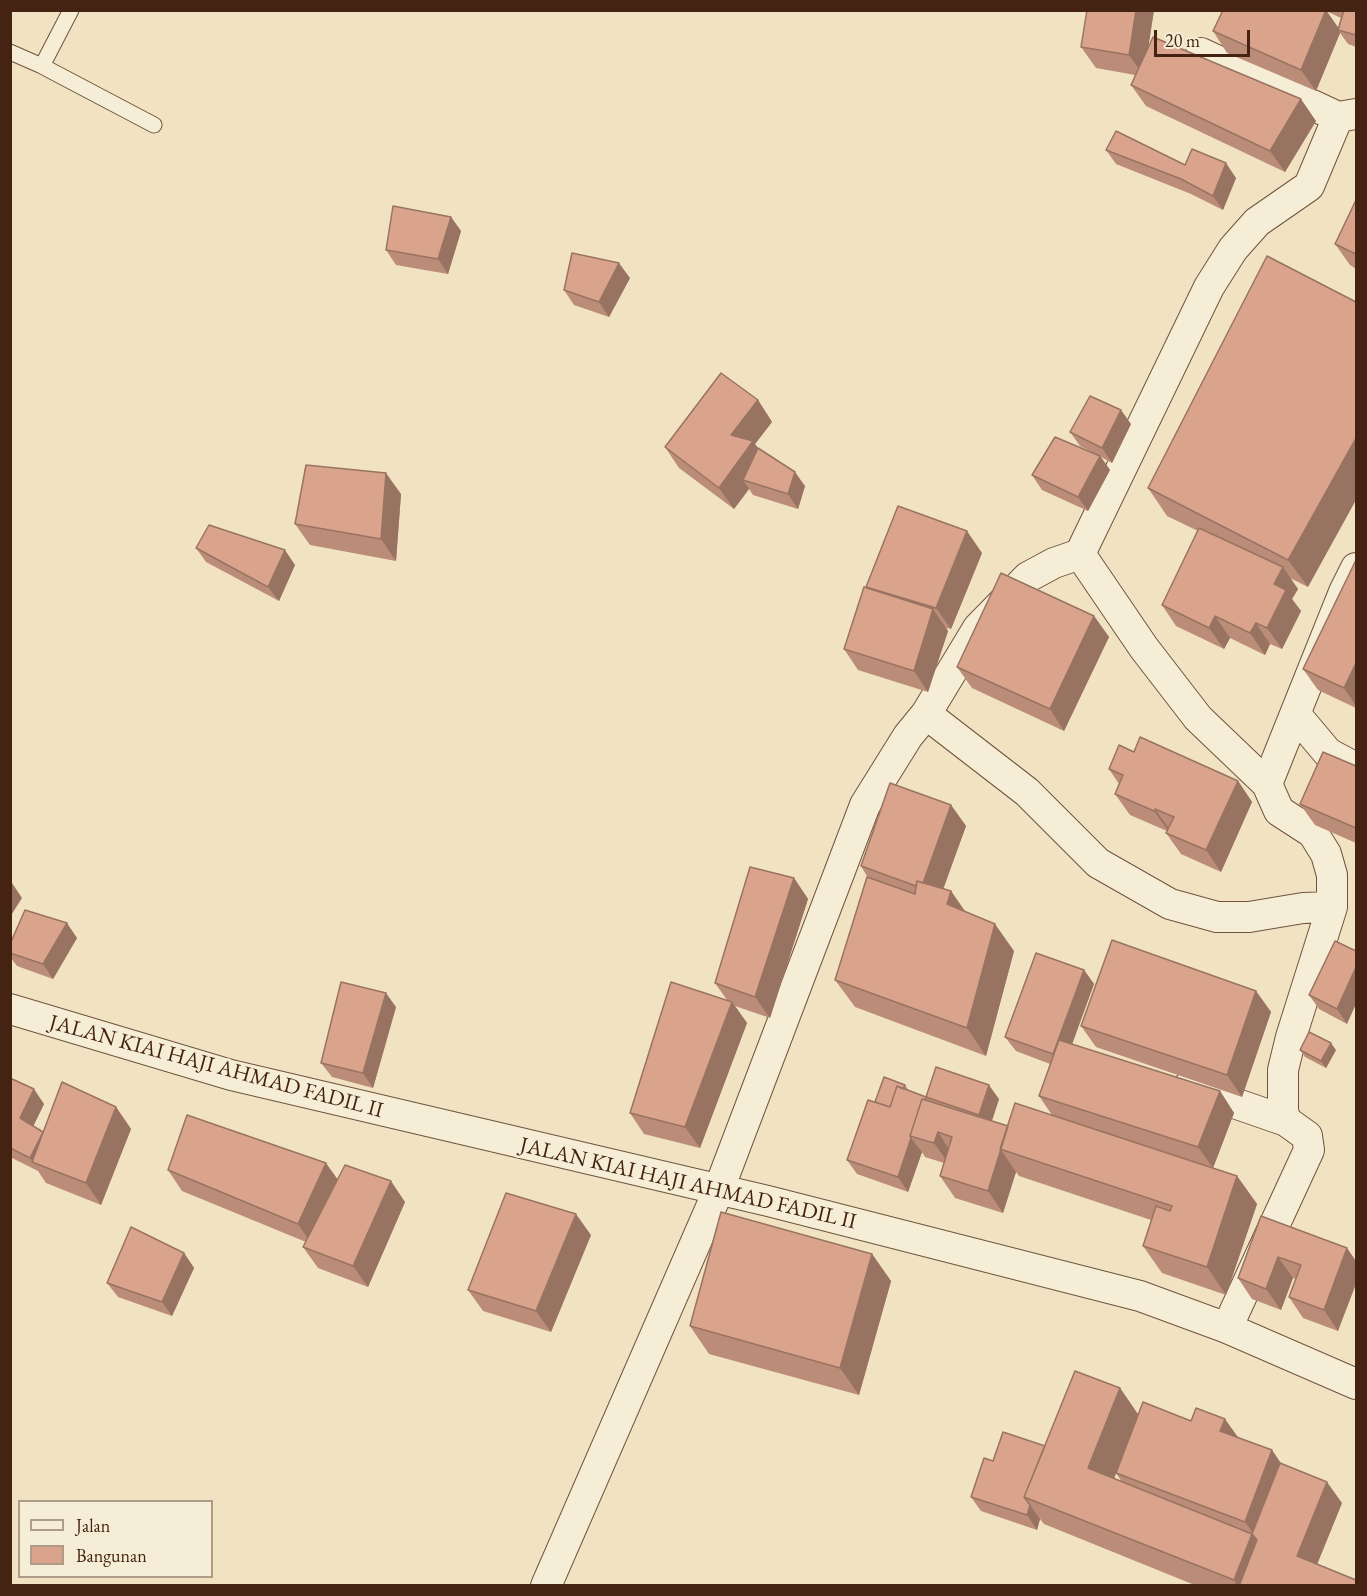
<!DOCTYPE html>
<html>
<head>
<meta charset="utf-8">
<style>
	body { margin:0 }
	#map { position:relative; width:1367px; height:1596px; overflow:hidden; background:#f1e3c2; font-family:"EB Garamond",serif }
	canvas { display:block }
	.frame { position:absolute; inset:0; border:12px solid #452312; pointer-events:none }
	.legend { position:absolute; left:18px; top:1500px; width:195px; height:78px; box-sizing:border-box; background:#f6edd7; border:2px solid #af9c88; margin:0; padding:8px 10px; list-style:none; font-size:18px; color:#452312 }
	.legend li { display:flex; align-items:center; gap:12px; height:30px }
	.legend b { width:30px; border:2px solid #af9c88 }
	.scale { position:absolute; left:1154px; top:30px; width:96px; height:27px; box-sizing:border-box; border:3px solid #452312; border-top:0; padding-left:8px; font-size:18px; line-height:21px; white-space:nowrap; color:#452312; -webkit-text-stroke:4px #f6edd7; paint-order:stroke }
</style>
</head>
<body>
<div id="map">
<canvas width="1367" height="1596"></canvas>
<div class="frame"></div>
<ul class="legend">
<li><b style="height:8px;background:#f6edd7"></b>Jalan</li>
<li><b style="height:16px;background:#daa48c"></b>Bangunan</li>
</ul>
<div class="scale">20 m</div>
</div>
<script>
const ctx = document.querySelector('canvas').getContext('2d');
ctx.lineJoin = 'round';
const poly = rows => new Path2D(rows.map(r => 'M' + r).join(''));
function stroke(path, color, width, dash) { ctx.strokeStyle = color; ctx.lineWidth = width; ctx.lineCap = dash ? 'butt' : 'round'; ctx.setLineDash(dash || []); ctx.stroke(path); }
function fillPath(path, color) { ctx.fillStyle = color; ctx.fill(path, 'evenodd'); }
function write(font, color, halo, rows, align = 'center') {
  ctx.font = font + ' "EB Garamond",serif'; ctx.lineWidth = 5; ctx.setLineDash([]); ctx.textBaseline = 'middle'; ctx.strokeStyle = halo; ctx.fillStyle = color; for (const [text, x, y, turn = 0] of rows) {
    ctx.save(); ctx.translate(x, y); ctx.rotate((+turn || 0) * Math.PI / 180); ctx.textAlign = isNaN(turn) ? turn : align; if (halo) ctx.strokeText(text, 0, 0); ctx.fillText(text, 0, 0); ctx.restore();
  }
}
const lane = poly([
	[10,52,42,66,71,10],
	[42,66,154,125]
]);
const street = poly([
	[1201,53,1338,117,1356,114],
	[1080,554,1144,648,1198,718,1267,784],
	[926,714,1027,792,1098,863,1170,904,1217,917,1249,917,1303,908,1332,907],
	[1296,715,1328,753,1356,768],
	[10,1009,231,1075,768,1201,1140,1296,1227,1328,1356,1384],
	[1188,1087,1286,1121],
	[1227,1328,1309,1150,1307,1136,1286,1121,1283,1111,1283,1070,1291,1037,1332,907,1332,875,1326,854,1313,833,1279,811,1267,784,1344,592,1356,568],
	[546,1586,719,1189,865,805,908,736,926,714,978,628,1028,577,1054,563,1080,554,1209,287,1233,249,1257,222,1309,186,1338,117]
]);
stroke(lane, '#70533e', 17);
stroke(street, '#70533e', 32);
stroke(lane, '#f6edd7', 15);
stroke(street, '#f6edd7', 30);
fillPath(poly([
	[1087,10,1154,10,1148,47,1316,121,1285,172,1146,106,1131,85,1135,75,1096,68,1081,47],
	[1223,10,1356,10,1356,47,1348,44,1340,33,1316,91,1227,53,1213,31],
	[1326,11,1341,18,1338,28],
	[1106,150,1185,165,1236,178,1223,210,1191,194,1116,164],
	[1356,200,1356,269,1350,265,1335,244],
	[451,217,461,231,448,274,396,265,386,250],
	[1267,256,1308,587,1290,578,1298,589,1292,599,1301,611,1282,649,1270,644,1265,655,1230,638,1224,649,1176,626,1162,605,1198,531,1167,516,1148,488],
	[630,278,609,317,574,305,564,290],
	[758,400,772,422,755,444,758,448,805,486,798,509,753,495,749,489,734,509,679,468,665,447],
	[1131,424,1112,463,1101,457,1110,470,1088,511,1042,490,1032,475,1092,452,1080,446,1070,432],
	[401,494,396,561,310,545,295,524],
	[196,548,295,565,279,601,206,562],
	[982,553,951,629,946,628,948,631,928,692,858,670,844,649,867,588,866,587],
	[1356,560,1356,708,1318,690,1303,669],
	[1094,616,1109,637,1064,731,972,688,957,667],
	[1356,766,1356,843,1315,825,1300,804],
	[1109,769,1238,781,1252,802,1221,872,1181,854,1166,833,1167,831,1130,815,1115,794,1119,784],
	[951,805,966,826,943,889,951,891,965,911,1014,951,986,1056,855,1007,835,980,868,878,861,866],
	[794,878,808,899,770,1018,735,1006,747,1023,700,1148,644,1134,630,1113,727,1000,715,983],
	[77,938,53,979,17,966,10,957,10,944],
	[1335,941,1347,1024,1319,1009,1309,995],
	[1084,970,1094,984,1072,1045,1220,1091,1234,1113,1213,1168,1237,1176,1257,1204,1226,1295,1162,1273,1143,1246,1151,1220,1019,1176,1016,1172,1003,1213,955,1198,940,1176,944,1163,925,1157,922,1152,908,1192,857,1174,847,1160,875,1102,905,1085,909,1091,926,1097,999,1099,992,1121,1008,1126,1052,1115,1039,1096,1050,1064,1016,1051,1005,1037],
	[1256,991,1271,1012,1242,1097,1096,1047,1081,1026],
	[396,1007,373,1088,332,1077,321,1063],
	[1300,1050,1336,1050,1326,1068,1305,1057],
	[10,1078,44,1104,33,1126,43,1132,116,1107,131,1129,101,1205,46,1183,38,1171,10,1157],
	[168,1170,337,1180,405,1202,368,1287,318,1268,303,1247,306,1242,182,1191],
	[1261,1216,1347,1248,1338,1331,1303,1318,1289,1297,1296,1279,1293,1278,1281,1310,1252,1299,1238,1278],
	[591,1235,551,1332,483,1311,468,1290],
	[184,1253,194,1268,172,1316,118,1297,107,1283],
	[872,1254,891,1281,859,1395,709,1354,690,1326],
	[1120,1388,1138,1414,1239,1438,1281,1464,1342,1503,1317,1564,1356,1586,1197,1586,1044,1524,1040,1519,1037,1530,981,1511,971,1497,993,1461,1045,1446],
	[1116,1473,1122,1482,1114,1479]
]), '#bb8d78');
fillPath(poly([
	[1136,10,1154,10,1144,76,1129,55],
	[1326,10,1340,30,1338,30,1340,33,1316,91,1301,70],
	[1301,99,1316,121,1285,172,1270,151],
	[1226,163,1236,178,1223,210,1213,196],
	[451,217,461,231,448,274,438,259],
	[619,263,630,278,609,317,599,302],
	[758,400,772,422,755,444,768,463,743,480,749,489,734,509,719,488,731,435],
	[1121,410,1131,424,1112,463,1102,448],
	[1356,438,1356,500,1308,587,1288,560],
	[1100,456,1110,470,1088,511,1078,497],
	[795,472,805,486,798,509,788,494],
	[386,473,401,494,396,561,381,539],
	[967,531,982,553,951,629,936,608],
	[285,550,295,565,279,601,268,587],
	[1283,567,1298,589,1292,599,1301,611,1282,649,1267,628,1274,584],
	[933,609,948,631,928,692,914,671],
	[1094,616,1109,637,1064,731,1050,709],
	[1215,616,1230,638,1224,649,1209,628],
	[1256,623,1270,644,1265,655,1250,633],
	[1356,663,1356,706,1344,688],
	[1238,781,1252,802,1221,872,1206,850],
	[951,805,966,826,936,909,922,888],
	[1155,809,1170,830,1169,832,1154,811],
	[794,878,808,899,770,1018,755,997],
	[12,883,22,898,10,917,10,886],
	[951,891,970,919,947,904],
	[67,923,77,938,53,979,43,964],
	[995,924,1014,951,986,1056,967,1028],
	[1356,967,1356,1004,1347,1024,1337,1009],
	[1084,970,1094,984,1063,1068,1053,1054],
	[1256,991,1271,1012,1242,1097,1227,1075],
	[386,993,396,1007,373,1088,363,1073],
	[732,1002,747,1023,700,1148,685,1127],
	[1331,1043,1336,1050,1326,1068,1321,1061],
	[989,1085,999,1099,989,1129,979,1115],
	[34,1089,44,1104,30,1133,20,1118],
	[1220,1091,1234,1113,1213,1168,1198,1147],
	[116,1107,131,1129,101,1205,86,1183],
	[43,1132,34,1163,30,1158],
	[938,1132,952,1154,949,1164,934,1143],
	[911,1138,922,1152,908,1192,898,1177],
	[1001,1150,1016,1172,1003,1213,988,1191],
	[326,1163,341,1184,313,1246,298,1224],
	[1237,1176,1257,1204,1226,1295,1207,1267],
	[391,1181,405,1202,368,1287,353,1266],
	[576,1214,591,1235,551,1332,536,1311],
	[1347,1248,1356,1261,1356,1284,1338,1331,1324,1310],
	[184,1253,194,1268,172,1316,162,1302],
	[872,1254,891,1281,859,1395,840,1368],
	[1278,1257,1293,1278,1281,1310,1266,1289],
	[1120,1388,1139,1416,1107,1496,1088,1468],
	[1225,1419,1240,1440,1220,1431],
	[1272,1450,1287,1472,1260,1543,1245,1522],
	[1327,1482,1342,1503,1312,1577,1297,1556],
	[1030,1505,1040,1519,1037,1530,1027,1515],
	[1252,1534,1272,1562,1262,1586,1237,1586,1234,1580]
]), '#997362');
const building = poly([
	[1087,10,1136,10,1129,55,1081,47,1087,10],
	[1223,10,1326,10,1301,70,1213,31,1223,10],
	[1344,10,1356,10,1356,35,1338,30,1344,10],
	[1153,37,1301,99,1270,151,1131,85,1153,37],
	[1116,131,1185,165,1192,149,1226,163,1213,196,1181,179,1106,150,1116,131],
	[1356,200,1356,254,1335,244,1356,200],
	[393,206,451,217,438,259,386,250,393,206],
	[572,253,619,263,599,302,564,290,572,253],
	[1267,256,1356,302,1356,438,1288,560,1148,488,1267,256],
	[721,373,758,400,731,435,753,441,719,488,665,447,721,373],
	[1090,396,1121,410,1102,448,1070,432,1090,396],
	[1055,437,1100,456,1078,497,1032,475,1055,437],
	[758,448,795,472,788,494,743,480,758,448],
	[306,465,386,473,381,539,295,524,306,465],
	[898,506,967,531,936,608,866,587,898,506],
	[209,525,285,550,268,587,196,548,209,525],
	[1199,528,1283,567,1274,584,1286,590,1267,628,1256,623,1250,633,1215,616,1209,628,1162,605,1199,528],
	[1356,560,1356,663,1344,688,1303,669,1356,560],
	[1001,573,1094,616,1050,709,957,667,1001,573],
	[864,587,933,609,914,671,844,649,864,587],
	[1140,737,1238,781,1206,850,1166,833,1174,817,1155,809,1154,811,1115,794,1123,775,1109,769,1119,745,1134,752,1140,737],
	[1323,752,1356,766,1356,828,1300,804,1323,752],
	[890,783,951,805,923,883,917,881,916,886,861,866,890,783],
	[750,867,794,878,755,997,715,983,750,867],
	[867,877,915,894,917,881,951,891,947,904,995,924,967,1028,835,980,867,877],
	[25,910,67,923,43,964,10,953,10,944,25,910],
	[1112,940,1256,991,1227,1075,1081,1026,1112,940],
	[1335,941,1356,951,1356,967,1337,1009,1309,995,1335,941],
	[1036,953,1084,970,1053,1054,1005,1037,1036,953],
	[341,982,386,993,363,1073,321,1063,341,982],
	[671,982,732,1002,685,1127,630,1113,671,982],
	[1309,1032,1331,1043,1321,1061,1300,1050,1309,1032],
	[1059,1040,1220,1091,1198,1147,1039,1096,1059,1040],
	[936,1067,989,1085,979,1115,926,1097,925,1100,922,1099,910,1136,911,1138,898,1177,847,1160,868,1100,890,1107,897,1086,926,1097,936,1067],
	[884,1077,905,1085,903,1089,897,1086,890,1107,875,1102,884,1077],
	[10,1078,34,1089,20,1118,43,1132,30,1158,10,1148,10,1078],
	[62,1082,116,1107,86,1183,32,1162,62,1082],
	[922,1099,1008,1126,988,1191,940,1176,952,1137,938,1132,934,1143,910,1136,922,1099],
	[1015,1103,1237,1176,1207,1267,1143,1246,1156,1206,1170,1211,1172,1206,1000,1149,1015,1103],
	[187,1115,326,1163,298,1224,168,1170,187,1115],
	[345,1165,391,1181,353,1266,303,1247,345,1165],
	[506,1193,576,1214,536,1311,468,1290,506,1193],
	[721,1212,872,1254,840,1368,690,1326,721,1212],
	[1261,1216,1347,1248,1324,1310,1289,1297,1301,1265,1278,1257,1266,1289,1238,1278,1261,1216],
	[131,1227,184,1253,162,1302,107,1283,131,1227],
	[1075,1371,1120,1388,1088,1468,1252,1534,1234,1580,1024,1497,1075,1371],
	[1143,1402,1191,1421,1196,1408,1225,1419,1220,1431,1272,1450,1245,1522,1116,1473,1143,1402],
	[1003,1432,1045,1446,1024,1497,1030,1505,1027,1515,971,1497,984,1458,993,1461,1003,1432],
	[1280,1463,1327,1482,1297,1556,1356,1580,1356,1586,1239,1586,1257,1540,1252,1534,1280,1463]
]);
fillPath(building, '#daa48c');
stroke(building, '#997362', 1.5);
write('22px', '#452312', '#f6edd7', [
	["JALAN KIAI HAJI AHMAD FADIL II",216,1067,15],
	["JALAN KIAI HAJI AHMAD FADIL II",688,1184,13]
]);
</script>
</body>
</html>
